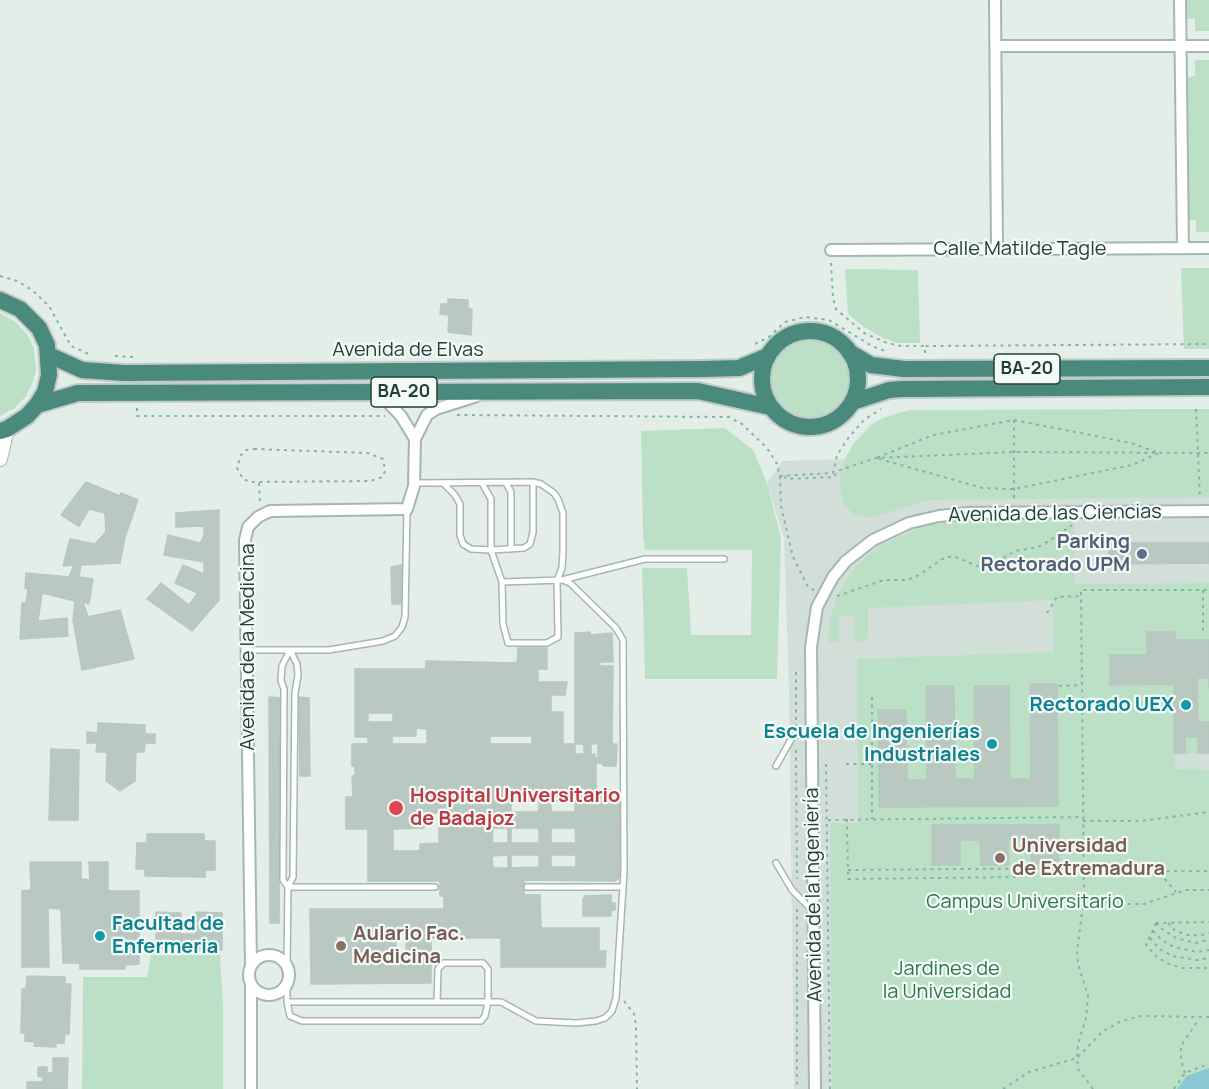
<!DOCTYPE html>
<html>
<head>
<meta charset="utf-8">
<style>
	body { margin:0 }
	canvas { display:block; background:#e4eee9 }
</style>
</head>
<body>
<canvas width="1209" height="1089"></canvas>
<script>
const ctx = document.querySelector('canvas').getContext('2d');
ctx.lineJoin = 'round';
function fillPath(path, color) { ctx.fillStyle = color; ctx.fill(path, 'evenodd'); }
const poly = rows => new Path2D(rows.map(r => 'M' + r).join(''));
function stroke(path, color, width, dash) { ctx.strokeStyle = color; ctx.lineWidth = width; ctx.lineCap = dash ? 'butt' : 'round'; ctx.setLineDash(dash || []); ctx.stroke(path); }
function write(font, color, halo, rows, align = 'center') {
  ctx.font = font + ' Manrope,sans-serif'; ctx.lineWidth = 4.5; ctx.setLineDash([]); ctx.textBaseline = 'middle'; ctx.strokeStyle = halo; ctx.fillStyle = color; for (const [text, x, y, turn = 0] of rows) {
    ctx.save(); ctx.translate(x, y); ctx.rotate((+turn || 0) * Math.PI / 180); ctx.textAlign = isNaN(turn) ? turn : align; if (halo) ctx.strokeText(text, 0, 0); ctx.fillText(text, 0, 0); ctx.restore();
  }
}
fillPath(poly([
	[1209,409,1209,1089,794,1089,789,688,784,538,767,483,782,461,845,459,854,443,871,425,883,418,909,410]
]), '#d2ded8');
fillPath(poly([
	[1187,0,1209,0,1209,31,1195,31,1195,19,1187,19],
	[1195,60,1209,60,1209,232,1196,232,1196,220,1188,220,1188,77,1195,76],
	[1181,268,1209,268,1209,349,1184,349],
	[845,269,918,270,920,343,898,343,883,338,864,327,848,314],
	[0,313,17,323,28,336,34,349,36,370,32,384,25,397,15,408,0,416],
	'769 379a40 40 0 1 1 80 0a40 40 0 1 1-80 0Z',
	[1209,409,1209,497,929,500,870,518,853,514,842,501,840,477,845,459,854,443,871,425,883,418,909,410],
	[725,428,753,450,767,483,781,538,777,679,645,679,642,568,687,568,691,635,751,635,752,550,645,550,643,536,641,431],
	[1074,518,1075,584,1209,583,1209,754,1175,754,1174,769,1209,770,1209,1089,832,1089,830,823,858,823,857,659,1054,652,1053,600,868,608,868,638,862,642,854,641,854,616,839,616,839,642,828,642,830,618,837,596,855,567,869,555,883,544,921,528,944,522,967,520],
	[151,955,220,955,223,1005,223,1089,82,1089,83,977,147,977]
]), '#bce0c6');
fillPath(poly([
	[1209,1068,1209,1089,1177,1089,1187,1076]
]), '#8ac8d5');
const building = poly([
	[448,299,468,300,468,308,472,309,471,335,448,332,449,315,440,314,441,304,448,304,448,299],
	[86,482,120,496,121,493,138,500,125,537,120,563,81,565,79,577,93,579,89,604,83,602,88,617,120,610,134,659,82,670,73,620,75,601,42,593,38,621,67,618,68,636,20,639,22,603,26,603,28,589,25,588,26,573,69,577,74,565,63,566,70,539,95,544,106,532,105,513,89,509,79,526,61,515,86,482],
	[219,510,219,600,192,631,147,599,161,583,189,605,198,593,175,583,183,565,204,574,204,562,164,555,168,535,200,543,204,536,204,526,176,527,176,513,219,510],
	[1109,543,1209,543,1209,563,1109,564,1109,543],
	[402,565,401,604,392,604,391,567,402,565],
	[590,632,590,635,612,633,613,662,600,662,600,666,613,666,612,743,591,744,591,755,595,754,595,758,598,757,598,745,617,744,616,766,604,766,601,763,596,763,596,791,613,790,613,801,620,801,621,876,615,881,524,880,524,895,540,895,541,928,599,928,599,951,606,951,605,967,501,967,501,938,431,938,431,983,311,984,310,909,444,909,444,896,440,896,440,881,368,881,368,829,346,829,346,797,353,797,352,776,355,776,355,766,352,766,352,744,368,744,368,737,355,737,355,669,426,669,426,661,517,663,518,648,547,648,547,669,538,669,538,682,567,682,565,695,551,695,551,712,563,712,563,744,575,744,575,633,590,632],
	[368,713,393,713,393,722,368,722,368,713],
	[416,728,427,729,427,744,392,744,392,736,416,736,416,728],
	[490,736,532,736,532,744,490,744,490,736],
	[575,744,584,744,584,754,575,754,575,744],
	[575,800,575,812,551,812,551,801,575,800],
	[511,801,539,801,539,812,511,812,511,801],
	[424,813,439,813,439,843,420,844,420,851,393,851,393,829,424,828,424,813],
	[493,828,508,828,508,843,492,843,493,828],
	[511,828,539,828,539,843,511,843,511,828],
	[551,828,575,828,576,843,551,843,551,828],
	[508,855,508,868,493,868,492,856,508,855],
	[511,855,539,855,539,867,511,868,511,855],
	[551,855,576,855,576,867,551,867,551,855],
	[396,930,406,930,406,959,396,959,396,930],
	[336,936,346,936,346,947,336,947,336,936],
	[1147,632,1175,632,1175,640,1209,640,1209,688,1209,678,1197,678,1198,722,1209,722,1209,753,1198,753,1198,737,1185,737,1185,753,1174,753,1174,684,1110,685,1110,655,1147,655,1147,632],
	[1030,684,1057,684,1058,806,879,807,878,710,906,710,907,780,927,780,926,686,954,686,955,779,975,779,974,686,1009,686,1010,779,1031,779,1030,684],
	[269,697,280,698,279,923,270,923,269,697],
	[299,697,309,698,310,776,300,776,299,697],
	[98,723,145,725,145,734,155,734,155,743,145,743,144,752,136,752,135,781,120,791,106,781,107,752,96,752,97,743,87,743,87,732,98,733,98,723],
	[51,749,79,750,78,820,49,820,51,749],
	[932,825,1059,825,1059,864,1031,864,1031,840,1008,840,1009,865,981,865,980,840,960,840,960,865,932,865,932,825],
	[147,834,204,834,204,841,215,841,215,870,205,870,205,877,145,876,145,869,136,869,137,843,147,843,147,834],
	[30,862,81,862,81,879,90,880,89,862,108,862,108,891,139,891,139,964,125,965,125,969,80,969,80,963,63,963,61,909,48,908,49,967,22,967,22,891,31,890,30,862],
	[611,895,611,903,615,903,615,910,611,910,611,916,583,916,583,899,585,896,611,895],
	[156,912,181,913,181,934,196,934,196,912,222,913,222,950,156,949,156,912],
	[27,976,65,977,65,984,71,984,69,1034,65,1033,64,1043,56,1043,56,1047,34,1046,35,1042,25,1041,25,1033,21,1033,22,989,26,989,27,976],
	[53,1058,68,1058,67,1089,27,1089,27,1082,43,1082,43,1077,38,1076,38,1067,47,1067,47,1073,53,1073,53,1058]
]);
fillPath(building, '#b9c9c2');
stroke(building, '#b6c8c0', 1.5);
const service = poly([
	[415,483,533,482,541,484,554,493,558,499,563,513,563,552,562,568,557,581,558,637,547,643,508,643,503,624,502,582,491,550,491,499,482,483],
	[443,483,455,495,460,504,460,535,463,544,471,549,491,550,524,548,530,544,533,532,533,482],
	[506,483,511,492,511,549],
	[562,580,645,559,724,559],
	[247,650,329,650,383,641,395,636,402,627,405,617,407,509],
	[776,766,793,736,811,729],
	[776,863,792,890,811,909],
	[288,887,435,887],
	[527,887,623,887],
	[287,965,288,887,293,877,295,693,298,675,297,664,290,650,282,666,281,681,284,689,283,880,288,887],
	[287,1002,488,1002,485,1016,481,1021,302,1021,290,1016,287,1002,287,984],
	[437,1002,438,969,444,963,483,963,488,969,488,1002,501,1002,536,1021,576,1023,596,1021,605,1018,612,1011,616,998,624,871,623,640,616,628,570,583,563,580,502,582]
]);
const minor = poly([
	[995,0,997,249],
	[1180,0,1183,248],
	[996,46,1209,46],
	[831,250,1209,248],
	[378,392,401,416,415,439,427,415,436,409,477,396],
	'249 975a20 20 0 1 1 40 0a20 20 0 1 1-40 0Z',
	[251,966,245,540,248,527,258,517,270,511,407,509,414,486,415,439],
	[251,1089,251,984],
	[815,1089,811,647,817,607,833,577,846,561,873,540,909,523,939,516,968,513,1209,511]
]);
const secondary = poly([
	[0,459,7,429]
]);
const trunk = poly([
	[0,300,20,309,39,328,47,345,49,375,45,392,37,405,27,416,7,429,0,431],
	'762 379a48 48 0 1 1 96 0a48 48 0 1 1-96 0Z',
	[849,352,871,365,904,369,1209,368],
	[49,355,82,370,124,373,704,369,739,368,768,356],
	[853,402,889,390,903,389,1209,387],
	[37,405,78,393,698,391,770,407]
]);
stroke(service, '#a6b6b1', 8);
stroke(minor, '#a6b6b1', 14);
stroke(secondary, '#a1bab2', 16);
stroke(trunk, '#c1cac8', 20);
stroke(poly([
	[831,263,833,298,836,309,864,333,887,343,901,346,925,346],
	[0,276,17,281,32,290,49,306,71,346,91,355],
	[755,344,769,337,785,322,805,317,829,320,872,346,885,351],
	[925,353,925,346,1209,344],
	[115,356,133,357],
	[137,408,137,416,385,416],
	[1196,409,1200,499],
	[457,415,729,417,742,424,767,448,777,464,780,476,833,473,837,455,849,437,864,420,881,409],
	[1014,420,1131,443,1159,453,1132,465,1014,489,983,488,876,458,933,435,1014,420],
	[1014,420,1014,501],
	[254,449,368,453,383,459,385,471,383,477,370,481,250,482,243,479,237,468,241,455,246,450,254,449],
	[780,476,781,506,793,557,808,587,814,590],
	[785,476,786,479,834,477,837,471,876,458,1013,452,1209,453],
	[259,483,260,504],
	[1203,590,1203,635],
	[837,596,884,580,907,580,919,575,942,559,953,556,980,567,988,567,1015,551,1038,547,1049,541,1072,525],
	[1047,613,1057,597,1082,596],
	[796,672,796,726],
	[1059,686,1082,685],
	[872,697,872,819],
	[796,750,797,879],
	[826,764,830,1089],
	[846,764,872,764],
	[847,819,848,879,1022,877,1022,869],
	[828,820,1083,817],
	[1083,821,1140,821,1209,812],
	[848,870,1082,868],
	[1084,872,1209,871],
	[1162,872,1164,878,1176,892],
	[1084,896,1112,904,1144,904,1186,890,1209,890],
	[797,909,797,1089],
	[1156,923,1146,945,1157,957,1169,964,1182,968,1209,968],
	[1156,923,1159,927,1176,938,1196,943,1209,940],
	[1156,923,1209,922],
	[1168,923,1175,931,1188,935,1202,935,1209,933],
	[1153,931,1163,941,1174,947,1197,952,1209,950],
	[1150,938,1160,949,1172,956,1197,960,1209,958],
	[624,1001,634,1014,636,1025,637,1089],
	[1185,1073,1181,1060,1181,1046,1199,1019],
	[1003,1089,1029,1072,1077,1058,1102,1032,1121,1021,1141,1016,1209,1017],
	[1093,1089,1078,1069,1077,1058,1078,1044,1086,1018,1088,996,1078,964,1077,953,1084,896,1081,590,1209,590],
	[1174,1089,1185,1073,1209,1064]
]), '#83b3a4', 2, [3, 4.5]);
stroke(service, '#fff', 5);
stroke(minor, '#fff', 10);
stroke(secondary, '#fff', 14);
stroke(trunk, '#498a7c', 16);
for (const [x, y, r, color] of [
	[1142,554,6,"#5c6f8a"],
	[1186,705,6,"#0f9aa8"],
	[992,744,6,"#0f9aa8"],
	[396,808,8,"#e0444e"],
	[1000,858,6,"#8d6e63"],
	[100,936,6,"#0f9aa8"],
	[341,946,6,"#8d6e63"]
]) { const dot = new Path2D(); dot.arc(x, y, r, 0, 2 * Math.PI); ctx.fillStyle = color; ctx.fill(dot); stroke(dot, '#f4faf7', 2); }
for (const [x, y, w] of [
	[1027,369,66],
	[404,392,66]
]) { const box = new Path2D(); box.roundRect(x - w / 2, y - 15, w, 30, 4.5); ctx.fillStyle = '#f4faf7'; ctx.fill(box); stroke(box, '#224039', 1.5); }
write('bold 18px', '#224039', null, [
	["BA-20",1027,369],
	["BA-20",404,392]
]);
write('20px', '#224039', '#f4faf7', [
	["Calle Matilde Tagle",1020,249],
	["Avenida de Elvas",408,350],
	["Avenida de las Ciencias",1055,514,-1],
	["Avenida de la Medicina",248,647,-90],
	["Avenida de la Ingeniería",814,895,-91]
]);
write('bold 20px', '#4e5e75', '#f4faf7', [
	["Parking",1130,542],
	["Rectorado UPM",1130,565]
], 'right');
write('bold 20px', '#0d838f', '#f4faf7', [
	["Rectorado UEX",1174,705],
	["Escuela de Ingenierías",980,732],
	["Industriales",980,755],
	["Facultad de",112,924,"left"],
	["Enfermeria",112,947,"left"]
], 'right');
write('bold 20px', '#be3a42', '#f4faf7', [
	["Hospital Universitario",410,796],
	["de Badajoz",410,819]
], 'left');
write('bold 20px', '#785e54', '#f4faf7', [
	["Universidad",1012,846],
	["de Extremadura",1012,869],
	["Aulario Fac.",353,934],
	["Medicina",353,957]
], 'left');
write('20px', '#2a794a', '#f4faf7', [
	["Campus Universitario",1025,902],
	["Jardines de",947,969],
	["la Universidad",947,992]
]);
</script>
</body>
</html>
